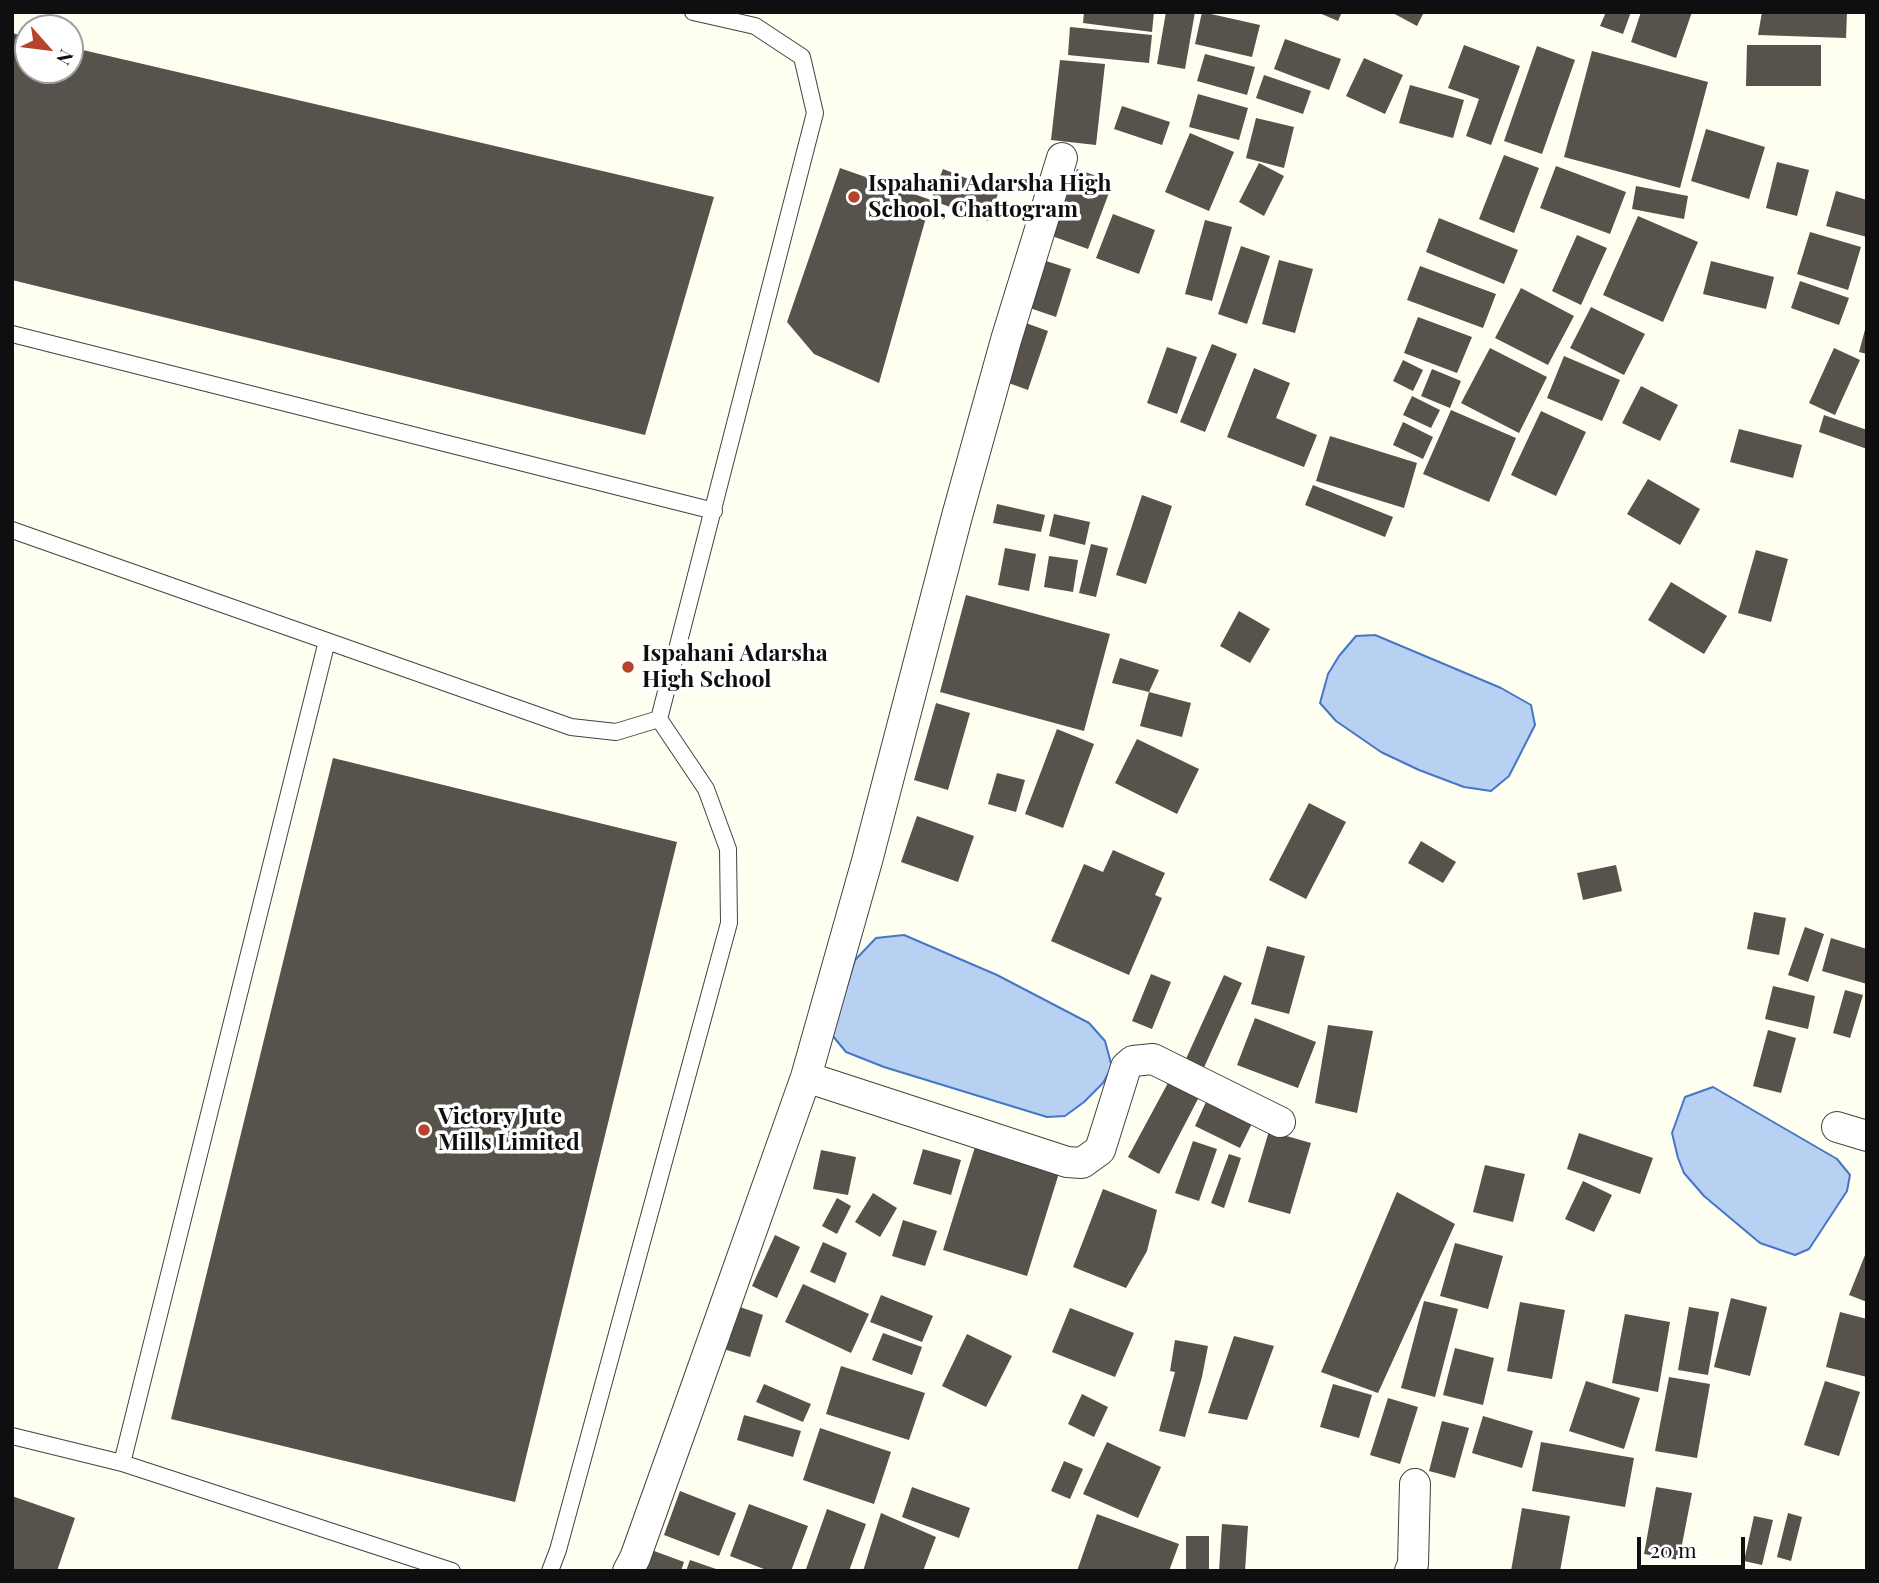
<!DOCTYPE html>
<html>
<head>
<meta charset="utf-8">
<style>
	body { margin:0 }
	#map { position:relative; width:1879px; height:1583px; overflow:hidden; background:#fefef1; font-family:"Playfair Display",serif }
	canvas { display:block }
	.frame { position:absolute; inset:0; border:14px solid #0f0f0f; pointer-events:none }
	.north { position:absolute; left:14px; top:14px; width:70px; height:70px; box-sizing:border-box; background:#fff; border:2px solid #9f9f9f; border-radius:50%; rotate:118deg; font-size:19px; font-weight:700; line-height:28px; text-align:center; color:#0f0f0f }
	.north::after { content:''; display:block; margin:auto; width:24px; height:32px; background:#b8432d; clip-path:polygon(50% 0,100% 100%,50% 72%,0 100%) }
	.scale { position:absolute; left:1637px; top:1537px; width:108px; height:32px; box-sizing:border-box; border:4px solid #0f0f0f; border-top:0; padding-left:9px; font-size:21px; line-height:24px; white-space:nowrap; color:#0f0f0f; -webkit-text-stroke:5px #fff; paint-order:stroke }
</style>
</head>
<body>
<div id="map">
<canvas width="1879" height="1583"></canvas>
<div class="frame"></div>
<div class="north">N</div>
<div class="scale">20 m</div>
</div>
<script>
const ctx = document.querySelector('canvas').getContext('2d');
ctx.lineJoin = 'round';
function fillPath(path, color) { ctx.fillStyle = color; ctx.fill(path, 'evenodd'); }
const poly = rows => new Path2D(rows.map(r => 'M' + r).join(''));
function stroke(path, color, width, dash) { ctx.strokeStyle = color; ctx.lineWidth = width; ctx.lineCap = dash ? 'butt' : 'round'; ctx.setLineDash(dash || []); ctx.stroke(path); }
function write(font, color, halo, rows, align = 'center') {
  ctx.font = font + ' "Playfair Display",serif'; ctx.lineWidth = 7; ctx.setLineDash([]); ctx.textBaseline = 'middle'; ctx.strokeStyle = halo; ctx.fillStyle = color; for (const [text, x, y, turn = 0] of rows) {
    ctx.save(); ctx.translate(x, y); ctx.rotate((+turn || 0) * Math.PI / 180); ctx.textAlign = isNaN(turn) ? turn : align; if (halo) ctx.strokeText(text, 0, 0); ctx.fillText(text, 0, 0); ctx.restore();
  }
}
const water = poly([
	[1375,635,1501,688,1531,705,1535,725,1509,776,1491,791,1464,787,1419,770,1381,752,1336,721,1320,703,1328,674,1339,656,1356,636,1375,635],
	[904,935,997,975,1089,1023,1105,1041,1112,1067,1103,1083,1084,1102,1065,1116,1047,1117,884,1067,846,1052,832,1035,855,960,876,938,904,935],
	[1713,1087,1837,1159,1850,1175,1847,1191,1809,1249,1795,1255,1760,1243,1704,1196,1684,1173,1678,1158,1672,1133,1685,1097,1713,1087]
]);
fillPath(water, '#b8d1f3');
stroke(water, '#4377c6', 2);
fillPath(poly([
	[1084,12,1154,12,1152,32,1083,23],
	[1166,12,1195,12,1185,69,1157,64],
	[1202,12,1260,25,1252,57,1195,44],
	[1317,12,1342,12,1338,21],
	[1391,12,1424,12,1417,26],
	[1606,12,1631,12,1623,34,1600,26],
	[1641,12,1692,12,1676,58,1631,42],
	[1762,12,1847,12,1846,38,1758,35],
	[1070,27,1152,35,1149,63,1068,55],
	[12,33,28,37,28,70,70,70,70,47,714,197,645,435,12,280],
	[1285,39,1341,59,1329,90,1274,69],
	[1464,45,1520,66,1491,145,1466,136,1479,99,1448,88],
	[1747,45,1821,45,1821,86,1746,86],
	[1537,46,1575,60,1542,154,1504,141],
	[1592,51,1708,82,1680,188,1564,157],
	[1205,54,1255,67,1247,95,1197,81],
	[1364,58,1403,75,1385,114,1346,96],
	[1060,60,1105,64,1096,145,1051,140],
	[1264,75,1311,91,1303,114,1256,98],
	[1410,85,1464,100,1453,138,1399,123],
	[1198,94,1248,108,1239,140,1189,127],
	[1122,106,1170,122,1162,145,1114,129],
	[1256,118,1294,127,1284,168,1246,158],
	[1706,129,1765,147,1749,199,1691,181],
	[1190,133,1234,152,1209,211,1165,192],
	[1504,155,1539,168,1514,233,1479,219],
	[1777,162,1809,170,1797,216,1766,208],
	[1259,163,1284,176,1264,216,1239,202],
	[1556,166,1626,192,1610,234,1540,208],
	[840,168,931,200,879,383,814,354,787,322],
	[943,169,999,191,988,221,931,200],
	[1077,169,1113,182,1088,249,1052,236],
	[1636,186,1688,196,1684,219,1632,209],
	[1836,191,1867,200,1867,237,1826,226],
	[1113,214,1155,230,1139,274,1096,258],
	[1638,216,1698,242,1663,322,1603,295],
	[1439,218,1518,250,1504,284,1426,252],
	[1205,220,1232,227,1212,301,1185,294],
	[1810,232,1861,247,1848,290,1797,274],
	[1577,235,1607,248,1581,305,1552,291],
	[1241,246,1270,256,1247,324,1218,314],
	[1043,260,1071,269,1056,317,1027,307],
	[1279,260,1313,269,1295,333,1262,324],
	[1711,261,1774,277,1766,309,1703,294],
	[1420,266,1496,294,1483,328,1407,300],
	[1800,281,1849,298,1839,325,1791,308],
	[1521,288,1574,316,1548,365,1495,338],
	[1591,307,1645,334,1624,375,1570,348],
	[1418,317,1472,337,1457,373,1404,353],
	[1023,322,1048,331,1028,390,1003,381],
	[1866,326,1867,326,1867,354,1859,352],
	[1212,344,1237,354,1205,432,1180,422],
	[1167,347,1197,357,1177,414,1147,403],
	[1490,348,1547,377,1519,433,1461,403],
	[1834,348,1860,360,1835,415,1809,403],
	[1564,356,1620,380,1602,421,1547,398],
	[1403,360,1423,370,1413,391,1393,381],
	[1254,368,1290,383,1276,418,1317,435,1304,467,1227,437],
	[1432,369,1461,381,1450,408,1421,396],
	[1641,386,1678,405,1660,441,1622,423],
	[1412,396,1440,410,1431,428,1403,415],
	[1451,410,1516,438,1489,502,1423,474],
	[1541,411,1586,432,1556,496,1511,475],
	[1824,415,1867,430,1867,449,1819,432],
	[1403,422,1433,437,1423,459,1393,445],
	[1739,429,1802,445,1793,478,1730,462],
	[1330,436,1417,463,1404,508,1316,481],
	[1648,479,1700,509,1680,545,1627,514],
	[1313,485,1393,517,1385,537,1305,505],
	[1142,495,1172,506,1146,584,1116,575],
	[997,504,1045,515,1041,532,993,523],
	[1054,514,1090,522,1085,545,1049,536],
	[1091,544,1108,548,1096,597,1079,593],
	[1005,548,1036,554,1029,591,998,585],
	[1756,550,1788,559,1771,622,1738,613],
	[1049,556,1078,560,1073,592,1044,587],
	[1671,582,1727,616,1704,654,1648,620],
	[966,595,1110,634,1084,731,940,692],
	[1239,611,1270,629,1250,663,1220,646],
	[1120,658,1159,670,1149,692,1112,683],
	[1149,692,1191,703,1182,737,1140,726],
	[936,703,970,713,948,790,914,780],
	[1057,729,1094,744,1063,828,1025,814],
	[1137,739,1199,769,1177,814,1115,783],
	[333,758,677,842,515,1502,171,1419],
	[997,773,1025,780,1016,812,988,804],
	[1309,803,1346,822,1306,899,1269,880],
	[917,816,974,836,958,882,901,862],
	[1421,841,1456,862,1443,883,1408,863],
	[1113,850,1165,873,1155,895,1162,898,1129,975,1051,941,1084,864,1103,872],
	[1616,865,1622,891,1583,900,1577,873],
	[1754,912,1786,918,1779,955,1747,949],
	[1805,927,1824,934,1808,982,1788,975],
	[1831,938,1867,949,1867,984,1822,971],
	[1267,946,1305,956,1289,1014,1251,1004],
	[1151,974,1171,982,1152,1029,1132,1021],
	[1224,975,1242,983,1202,1072,1185,1061],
	[1773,986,1815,996,1808,1029,1765,1019],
	[1845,990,1863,995,1850,1038,1833,1033],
	[1255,1018,1316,1042,1298,1088,1237,1065],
	[1328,1025,1373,1031,1357,1113,1315,1103],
	[1768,1030,1796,1038,1781,1093,1753,1086],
	[1169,1081,1199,1097,1159,1174,1128,1157],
	[1211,1091,1257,1113,1240,1148,1195,1126],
	[1269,1131,1311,1143,1290,1214,1248,1202],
	[1579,1133,1653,1158,1640,1194,1567,1169],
	[1193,1141,1217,1149,1199,1201,1175,1193],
	[975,1147,1059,1173,1027,1276,943,1250],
	[923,1149,961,1160,951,1195,913,1184],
	[821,1150,856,1157,848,1195,813,1189],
	[1229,1154,1241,1158,1224,1208,1211,1203],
	[1485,1165,1525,1174,1513,1222,1473,1212],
	[1583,1181,1612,1195,1594,1232,1565,1219],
	[1103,1189,1157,1210,1147,1251,1126,1288,1073,1267],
	[1397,1192,1455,1224,1378,1393,1321,1372],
	[873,1193,897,1208,880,1237,855,1222],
	[837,1198,851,1206,837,1234,822,1226],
	[903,1220,937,1231,925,1266,892,1256],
	[775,1235,800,1247,777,1298,752,1286],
	[823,1242,847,1253,835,1283,810,1272],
	[1455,1243,1503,1256,1488,1309,1440,1296],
	[1867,1250,1867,1302,1849,1295],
	[803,1284,869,1314,851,1353,785,1322],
	[881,1295,933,1316,922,1342,870,1322],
	[1731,1298,1767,1307,1750,1376,1714,1367],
	[1424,1301,1458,1309,1435,1397,1401,1388],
	[1520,1302,1565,1310,1552,1379,1507,1371],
	[734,1305,763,1315,750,1357,720,1348],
	[1689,1307,1719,1312,1708,1375,1678,1370],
	[1070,1308,1134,1333,1115,1377,1052,1352],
	[1840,1312,1867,1319,1867,1377,1826,1367],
	[1625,1314,1670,1322,1658,1392,1612,1383],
	[883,1333,922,1347,912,1375,872,1360],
	[967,1334,1012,1356,986,1407,942,1386],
	[1234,1336,1274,1346,1247,1420,1208,1413],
	[1175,1340,1208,1346,1202,1377,1185,1437,1159,1431,1175,1372,1170,1371],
	[1455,1348,1494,1358,1483,1405,1443,1395],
	[841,1366,925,1393,909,1440,826,1414],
	[1669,1377,1710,1384,1697,1458,1655,1451],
	[1586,1381,1640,1398,1624,1449,1569,1431],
	[1825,1381,1860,1392,1839,1456,1804,1445],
	[764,1384,811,1404,803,1422,756,1402],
	[1333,1384,1372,1395,1359,1438,1320,1427],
	[1082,1394,1108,1407,1094,1437,1068,1424],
	[1388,1398,1418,1407,1400,1464,1370,1455],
	[744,1415,801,1431,793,1457,737,1440],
	[1483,1416,1533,1431,1522,1468,1472,1453],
	[1442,1421,1469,1428,1455,1478,1429,1471],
	[820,1428,891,1452,874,1504,803,1480],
	[1107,1442,1161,1467,1138,1518,1083,1494],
	[1541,1442,1634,1458,1625,1507,1532,1491],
	[1064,1461,1083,1469,1070,1499,1051,1491],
	[912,1487,970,1508,959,1538,902,1517],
	[1656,1487,1692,1493,1679,1560,1644,1554],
	[680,1491,736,1513,719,1556,664,1535],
	[12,1496,75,1518,57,1571,12,1571],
	[749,1504,808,1526,791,1571,769,1571,730,1556],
	[1522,1508,1570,1516,1560,1571,1511,1571],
	[827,1509,866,1524,849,1571,806,1569],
	[881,1513,936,1537,923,1571,863,1571],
	[1788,1513,1802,1517,1791,1561,1777,1557],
	[1097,1514,1179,1544,1169,1571,1077,1571],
	[1754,1516,1773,1520,1762,1565,1744,1561],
	[1222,1524,1248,1526,1245,1571,1219,1571],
	[1186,1536,1209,1536,1209,1571,1186,1571],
	[646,1548,684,1562,681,1571,637,1571],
	[690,1560,719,1570,719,1571,686,1571]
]), '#57524b');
const lane = poly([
	[12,334,714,511],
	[12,530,571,727,616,732,659,719],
	[12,1436,122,1463,452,1571],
	[122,1463,327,641],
	[550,1571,558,1550,729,923,728,849,706,789,659,719,815,113,802,57,755,26,693,12]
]);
const street = poly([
	[806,1077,1067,1162,1082,1163,1100,1150,1126,1067,1133,1061,1153,1059,1280,1122],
	[1837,1127,1867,1136],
	[628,1571,635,1558,688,1410,806,1077,867,861,957,516,1006,340,1062,158],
	[1410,1571,1413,1564,1415,1484]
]);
stroke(lane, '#424242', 18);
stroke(street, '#424242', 32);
stroke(lane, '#fff', 16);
stroke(street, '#fff', 30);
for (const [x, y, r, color] of [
	[854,197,7,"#b8432d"],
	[628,667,7,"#b8432d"],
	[424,1130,7,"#b8432d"]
]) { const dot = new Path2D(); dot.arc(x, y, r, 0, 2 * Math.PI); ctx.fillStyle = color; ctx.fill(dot); stroke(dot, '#fff', 2.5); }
write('bold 23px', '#0f0f0f', '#fff', [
	["Ispahani Adarsha High",868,184],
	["School, Chattogram",868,210],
	["Ispahani Adarsha",642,654],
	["High School",642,680],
	["Victory Jute",438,1117],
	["Mills Limited",438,1143]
], 'left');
</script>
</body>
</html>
